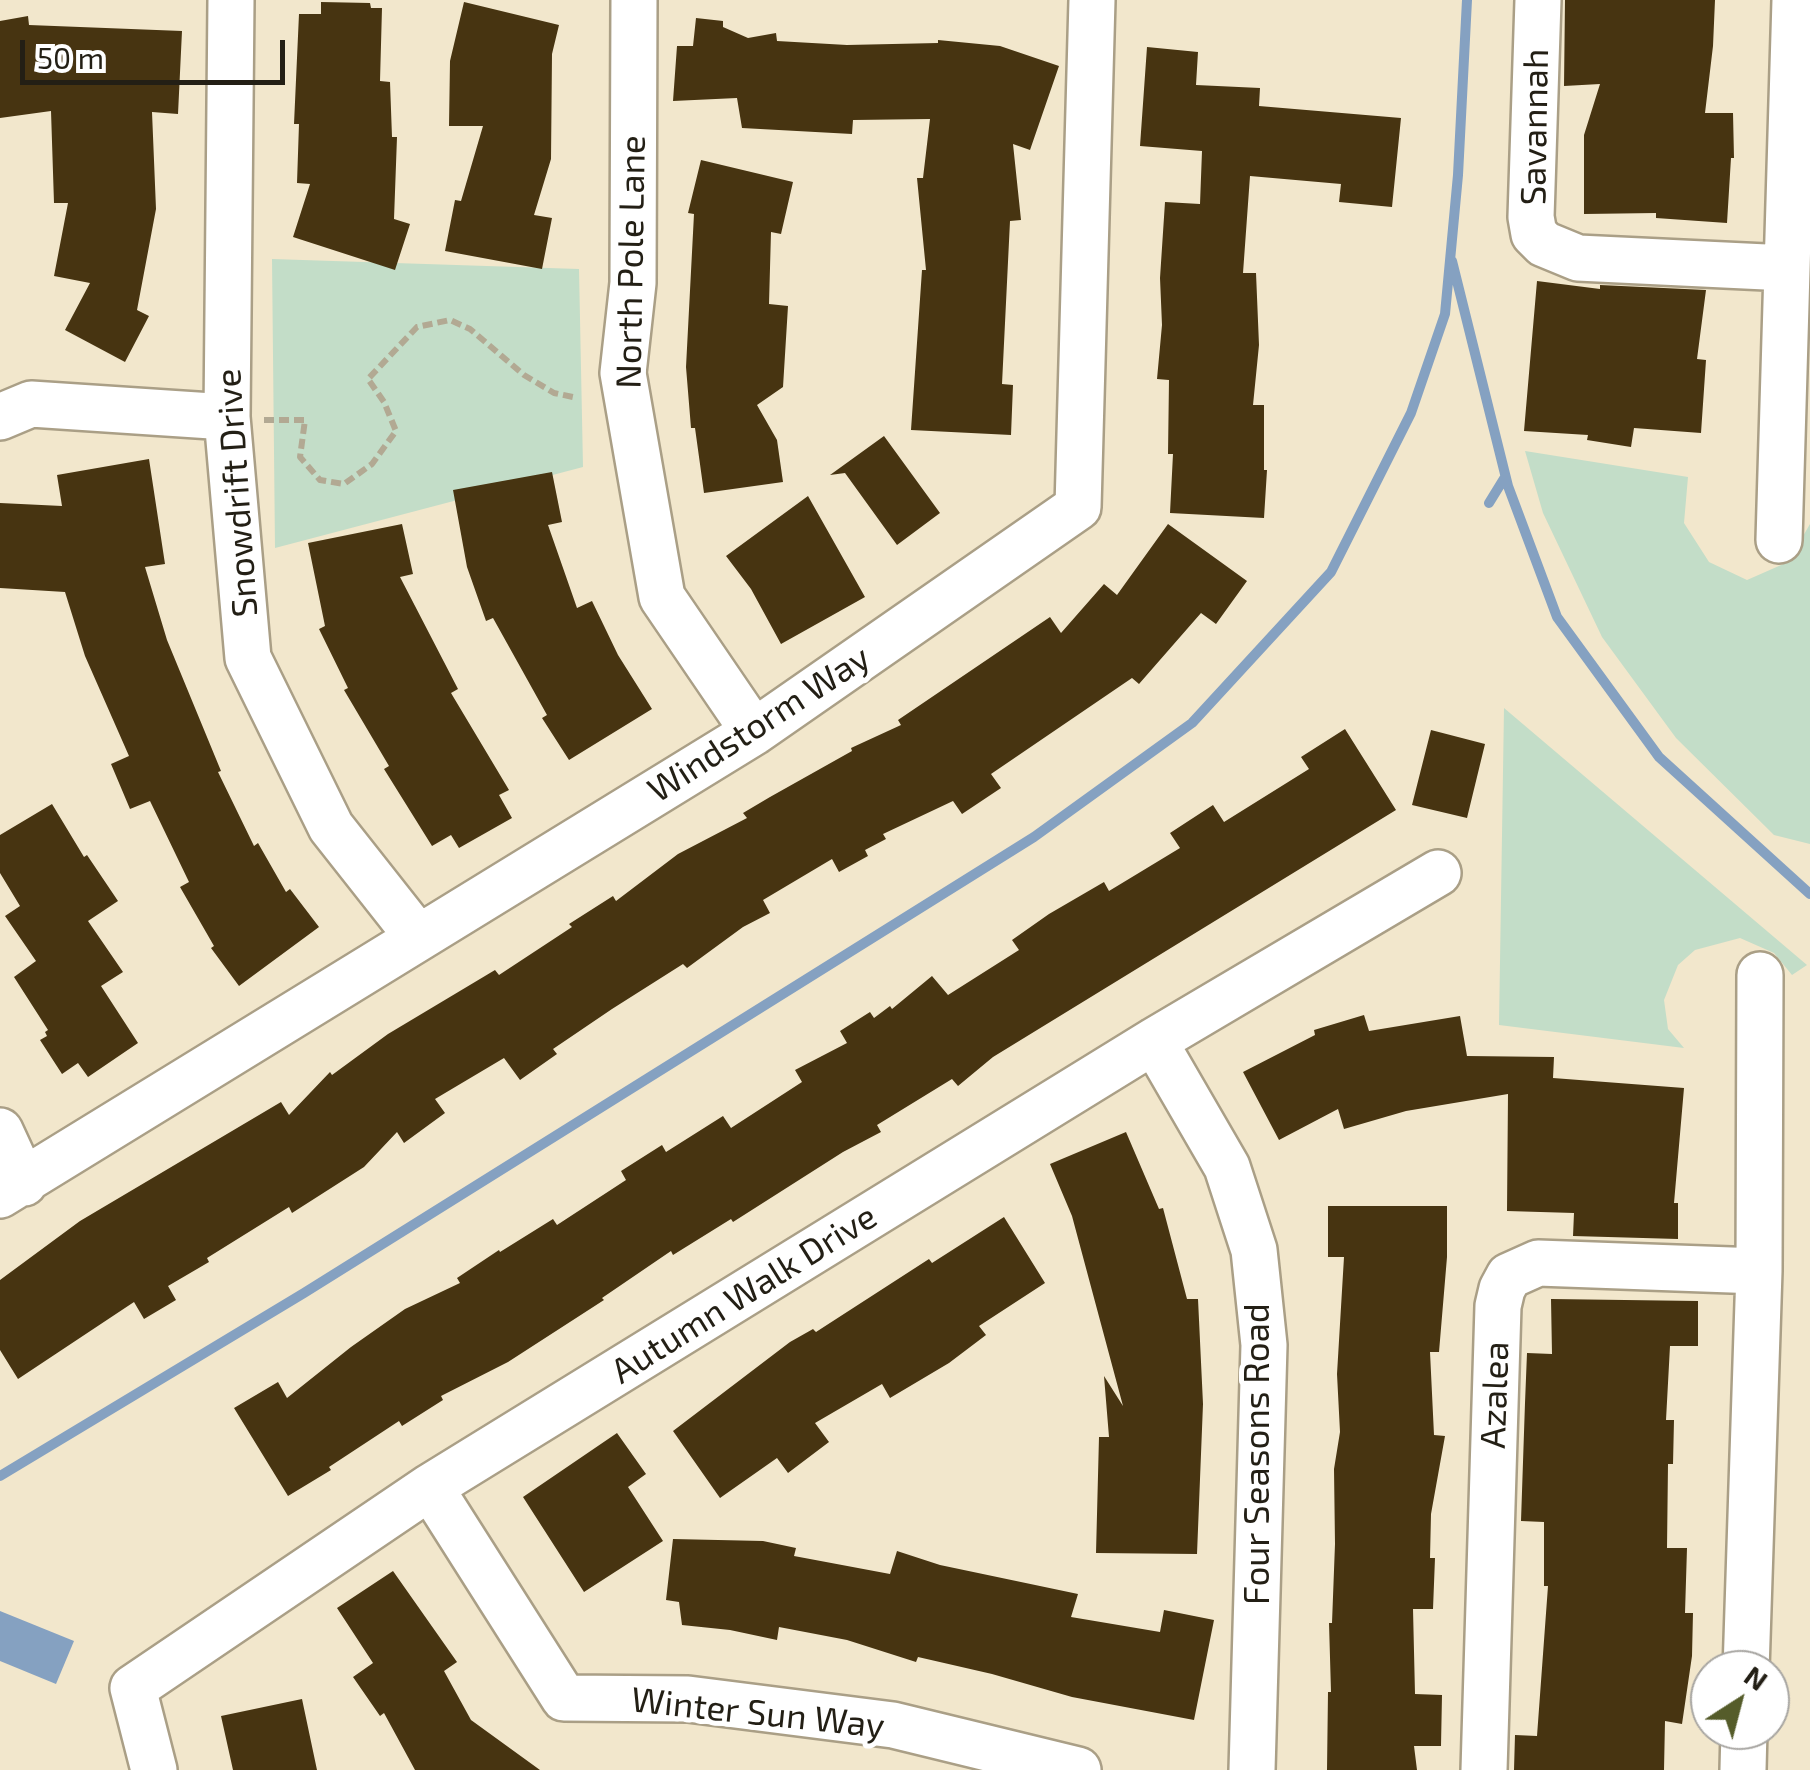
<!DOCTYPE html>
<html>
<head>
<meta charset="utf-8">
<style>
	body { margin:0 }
	#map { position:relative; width:1810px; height:1770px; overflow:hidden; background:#f2e7cc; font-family:"Exo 2",sans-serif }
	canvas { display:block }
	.north { position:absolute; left:1690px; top:1650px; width:100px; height:100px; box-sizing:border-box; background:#fff; border:2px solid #a7a5a1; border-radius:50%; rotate:36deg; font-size:28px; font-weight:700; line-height:40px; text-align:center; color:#231f15 }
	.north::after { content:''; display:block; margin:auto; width:35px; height:45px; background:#555c2a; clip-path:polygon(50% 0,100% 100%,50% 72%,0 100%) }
	.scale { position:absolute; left:20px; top:40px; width:265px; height:45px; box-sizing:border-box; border:5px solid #231f15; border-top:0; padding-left:12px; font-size:30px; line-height:35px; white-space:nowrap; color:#231f15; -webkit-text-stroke:8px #fff; paint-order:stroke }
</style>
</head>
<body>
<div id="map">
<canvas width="1810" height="1770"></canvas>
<div class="north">N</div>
<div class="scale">50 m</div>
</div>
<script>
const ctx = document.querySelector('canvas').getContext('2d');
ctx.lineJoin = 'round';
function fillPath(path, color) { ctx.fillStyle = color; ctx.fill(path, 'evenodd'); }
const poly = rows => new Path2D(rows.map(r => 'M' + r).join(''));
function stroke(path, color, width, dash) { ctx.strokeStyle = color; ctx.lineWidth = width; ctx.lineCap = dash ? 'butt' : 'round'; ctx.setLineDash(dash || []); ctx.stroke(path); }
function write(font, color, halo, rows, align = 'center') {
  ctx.font = font + ' "Exo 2",sans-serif'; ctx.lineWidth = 10; ctx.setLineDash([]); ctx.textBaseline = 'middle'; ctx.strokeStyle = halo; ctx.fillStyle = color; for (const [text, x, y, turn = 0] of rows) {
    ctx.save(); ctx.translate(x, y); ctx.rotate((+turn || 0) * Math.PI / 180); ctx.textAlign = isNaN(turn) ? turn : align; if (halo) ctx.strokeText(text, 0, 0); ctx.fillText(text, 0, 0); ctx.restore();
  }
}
fillPath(poly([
	[272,259,579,269,583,467,275,548],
	[1525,451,1688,477,1684,523,1709,562,1747,580,1788,562,1810,524,1810,844,1774,835,1676,738,1602,637,1543,513],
	[1504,708,1807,965,1792,975,1774,953,1740,938,1695,950,1678,965,1664,1000,1668,1029,1684,1048,1499,1025]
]), '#c3ddc8');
fillPath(poly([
	[0,1611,74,1641,56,1684,0,1661]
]), '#85a1c1');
stroke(poly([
	[1452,261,1508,486,1557,617,1659,757,1810,894],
	[1489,503,1505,477],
	[0,1476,304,1293,1034,837,1192,723,1331,572,1411,413,1445,314,1458,175,1467,0]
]), '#85a1c1', 10);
fillPath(poly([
	[1565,0,1715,0,1713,46,1705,113,1733,113,1734,158,1731,158,1727,223,1656,218,1656,213,1584,214,1584,135,1600,84,1564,86],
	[321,2,370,3,371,8,382,8,380,81,390,82,392,137,397,137,394,219,410,224,395,270,293,237,310,184,297,183,299,124,294,124,299,14,321,14],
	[464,2,559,25,552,54,551,159,534,215,552,218,542,269,445,251,455,200,461,201,483,126,449,126,450,61],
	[28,16,29,25,182,31,178,114,152,112,156,209,137,310,149,316,125,362,65,330,90,283,54,276,68,203,54,203,51,111,0,118,0,21],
	[696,18,723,21,723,27,748,38,776,33,777,41,847,45,938,43,938,40,1000,46,1059,66,1030,150,1013,144,1021,220,1010,221,1002,384,1013,385,1011,435,911,430,922,270,926,270,917,178,923,178,930,119,853,120,852,134,742,128,737,98,673,101,677,46,693,46],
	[1147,47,1198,52,1196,85,1260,88,1259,106,1401,118,1392,207,1339,202,1341,184,1250,176,1243,273,1256,273,1259,345,1253,405,1264,405,1264,470,1267,470,1264,518,1170,513,1173,454,1168,454,1169,380,1157,379,1162,325,1160,278,1165,202,1200,204,1202,151,1140,146],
	[701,160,793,182,781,234,771,232,769,304,788,306,783,387,757,405,777,440,783,482,704,493,695,428,691,428,686,367,694,214,688,213],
	[1537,281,1600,289,1600,285,1706,290,1697,359,1706,360,1701,433,1634,428,1631,447,1587,440,1588,435,1524,431],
	[884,436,940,513,897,545,845,473,830,475],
	[149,459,165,564,145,567,167,640,221,771,218,772,254,846,258,843,286,892,290,889,319,927,239,986,211,948,214,946,180,887,189,882,150,801,130,809,111,764,129,756,85,656,65,592,0,588,0,503,62,506,57,475],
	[552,472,562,522,548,525,577,608,592,601,618,655,652,709,569,760,542,718,547,715,493,618,486,621,467,567,453,490],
	[808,496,865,597,781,644,751,589,726,556],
	[402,524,413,574,400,577,458,689,451,693,509,790,499,795,512,818,459,848,451,835,432,846,384,769,389,766,344,690,348,688,319,629,325,626,308,543],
	[1168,524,1247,581,1216,624,1201,613,1139,684,1132,678,991,774,1001,788,962,814,953,801,883,834,886,839,865,850,868,856,839,872,832,859,763,900,770,913,743,927,687,968,683,964,612,1009,553,1049,557,1054,520,1080,504,1058,435,1099,445,1113,404,1143,397,1132,364,1167,292,1213,289,1207,207,1258,209,1262,168,1286,176,1300,144,1319,134,1302,18,1379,0,1350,0,1280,80,1221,281,1102,289,1115,330,1072,332,1075,388,1034,495,970,499,975,572,927,569,924,613,896,616,901,678,854,747,818,743,813,770,797,852,751,851,748,901,725,898,720,1050,617,1061,633,1104,584,1117,595],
	[1345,729,1396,810,993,1057,958,1086,952,1079,877,1125,881,1132,843,1152,733,1222,731,1219,673,1255,671,1251,602,1298,604,1300,508,1362,441,1396,443,1400,402,1426,399,1421,329,1467,331,1470,288,1496,234,1408,278,1382,287,1398,351,1347,405,1309,460,1283,457,1278,499,1250,500,1252,553,1219,557,1225,626,1180,621,1171,662,1145,666,1152,723,1116,731,1128,802,1082,795,1070,847,1043,840,1031,870,1012,874,1018,890,1006,892,1009,932,976,948,995,1019,950,1012,940,1049,914,1104,882,1109,891,1180,848,1170,833,1213,805,1224,822,1309,769,1301,757],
	[1431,730,1485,744,1467,818,1412,805],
	[52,804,84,857,87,855,118,901,88,921,123,972,101,986,138,1043,88,1077,78,1063,62,1074,40,1040,47,1036,45,1032,48,1030,14,977,36,961,5,916,20,906,0,873,0,835],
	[1364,1015,1369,1031,1460,1016,1467,1056,1554,1057,1553,1078,1684,1088,1674,1203,1678,1203,1678,1239,1573,1236,1574,1213,1507,1211,1508,1094,1406,1111,1344,1129,1338,1109,1279,1140,1243,1072,1315,1035,1314,1030],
	[1126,1132,1159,1209,1163,1208,1187,1299,1198,1299,1203,1404,1197,1554,1096,1553,1099,1437,1109,1437,1104,1376,1123,1406,1072,1216,1050,1164],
	[1328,1206,1447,1206,1447,1257,1439,1352,1430,1352,1434,1435,1445,1436,1431,1514,1430,1558,1435,1558,1433,1609,1413,1609,1415,1694,1442,1695,1441,1746,1414,1746,1417,1770,1327,1770,1328,1692,1331,1692,1329,1623,1332,1623,1335,1544,1334,1469,1340,1432,1337,1374,1344,1257,1328,1257],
	[1004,1217,1045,1283,979,1326,986,1335,949,1363,890,1398,882,1384,815,1423,829,1442,788,1473,777,1458,720,1498,673,1431,790,1342,813,1329,816,1332,929,1259,932,1263],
	[1551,1299,1698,1301,1698,1346,1670,1346,1666,1420,1674,1420,1673,1464,1668,1464,1667,1548,1687,1548,1685,1613,1693,1613,1692,1656,1682,1724,1665,1721,1664,1770,1514,1770,1515,1735,1537,1736,1548,1586,1544,1586,1544,1522,1521,1521,1525,1403,1527,1353,1552,1354],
	[617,1433,646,1474,628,1487,663,1541,584,1592,523,1497],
	[673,1539,763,1541,796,1548,794,1556,890,1574,897,1551,940,1565,1078,1594,1071,1617,1160,1632,1164,1610,1214,1620,1194,1720,1072,1697,992,1674,918,1657,916,1662,847,1640,779,1627,777,1640,730,1630,682,1625,679,1602,666,1600],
	[393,1571,457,1662,444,1671,471,1720,540,1770,415,1770,384,1713,380,1716,353,1677,373,1663,337,1608],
	[302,1699,317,1770,233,1770,221,1716]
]), '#473411');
const minor = poly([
	[231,0,227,417,248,658,331,827,417,936],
	[634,0,633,283,623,373,662,597,754,732],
	[1538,0,1531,217,1534,234,1544,244,1578,258,1787,268],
	[0,417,31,404,227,417],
	[1779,540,1795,0],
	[1154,1041,1227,1167,1254,1250,1264,1345,1252,1770],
	[0,1131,24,1183],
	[0,1195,754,732,1078,507,1092,0],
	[430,1487,564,1698,688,1699,893,1725,1078,1770],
	[1746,1670,1759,1271,1760,975],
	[154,1770,133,1688,430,1487,1154,1041,1438,873],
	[1484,1770,1498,1306,1502,1289,1509,1276,1538,1263,1759,1271],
	[1743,1770,1744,1730]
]);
stroke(minor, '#aa9f86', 50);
stroke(poly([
	[264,420,305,420,300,457,320,480,344,484,372,464,396,431,384,402,368,379,417,327,450,320,470,329,524,375,554,393,573,397]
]), '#b2a993', 6, [10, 5]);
stroke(minor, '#fff', 45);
write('35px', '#231f15', '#fff', [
	["Savannah",1535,127,-89],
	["North Pole Lane",631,262,-89],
	["Snowdrift Drive",237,493,-94],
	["Windstorm Way",759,724,-33],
	["Autumn Walk Drive",744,1294,-32],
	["Azalea",1495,1395,-88],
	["Four Seasons Road",1257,1454,-90],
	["Winter Sun Way",758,1713,6]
]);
</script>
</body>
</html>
